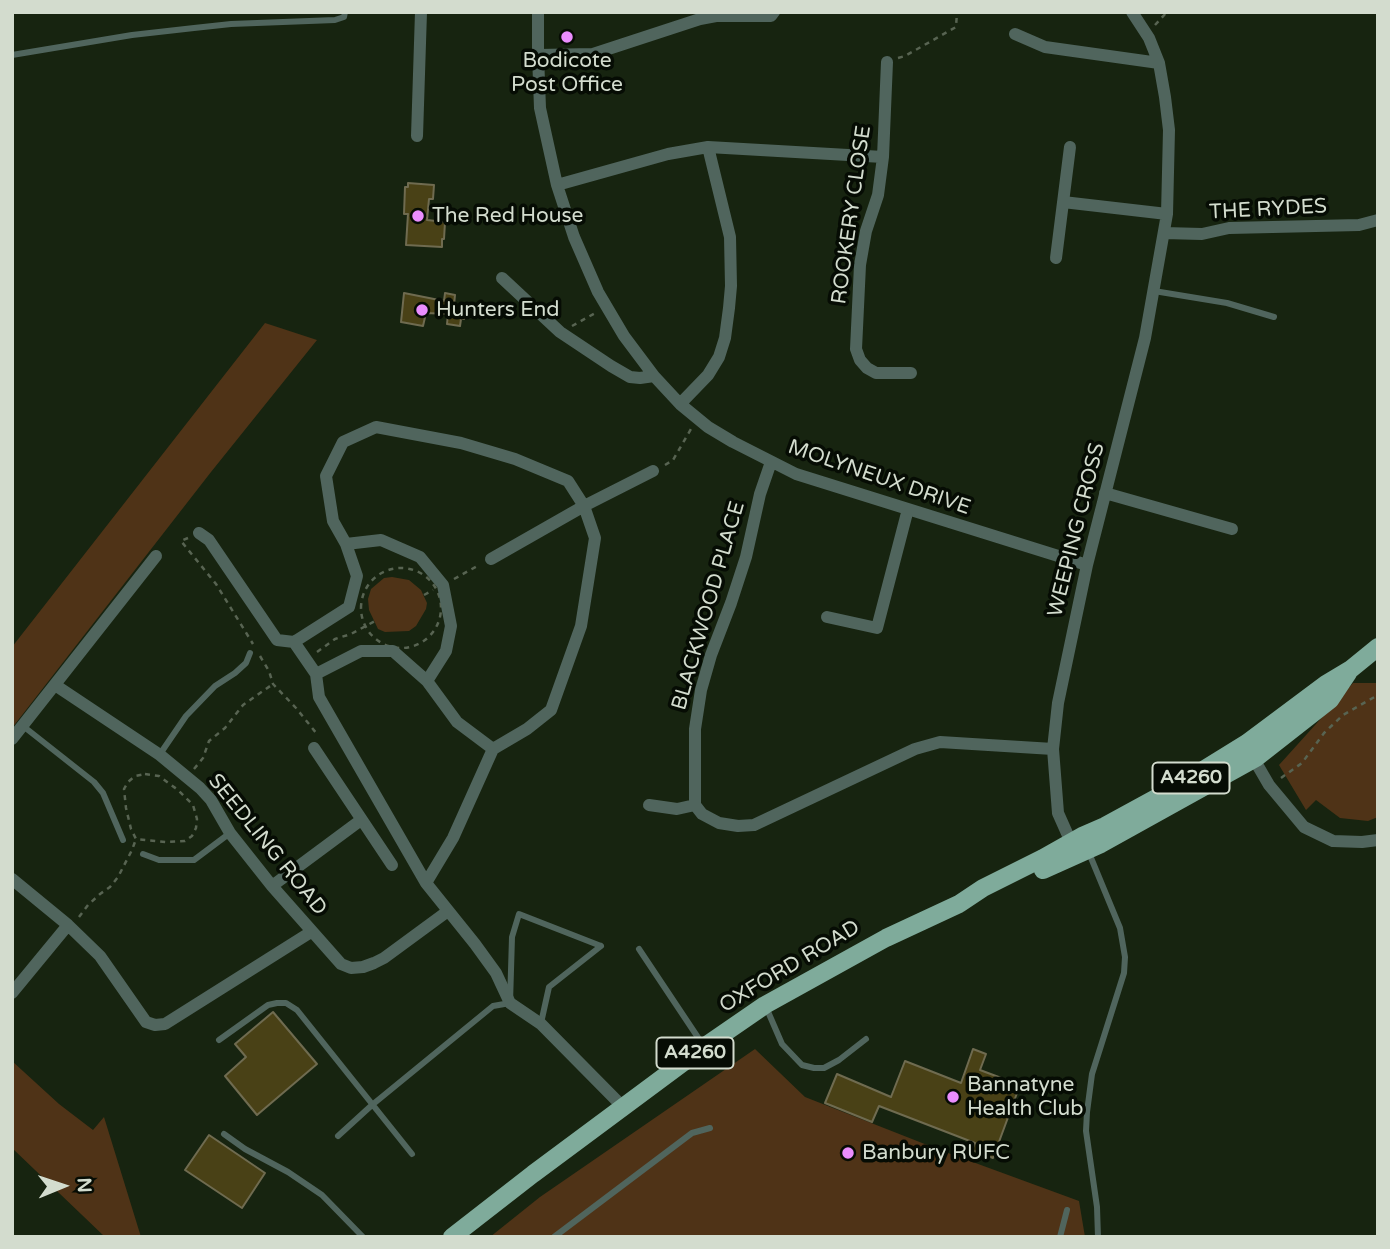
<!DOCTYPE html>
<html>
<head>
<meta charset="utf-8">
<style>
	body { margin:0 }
	#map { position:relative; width:1390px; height:1249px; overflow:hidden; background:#172410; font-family:"Varela Round",sans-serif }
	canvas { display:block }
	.frame { position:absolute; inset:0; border:14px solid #d3dcce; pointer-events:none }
	.north { position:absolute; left:28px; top:1151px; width:70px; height:70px; -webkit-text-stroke:5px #060c04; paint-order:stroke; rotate:88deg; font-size:19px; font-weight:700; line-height:28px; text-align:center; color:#d3dcce }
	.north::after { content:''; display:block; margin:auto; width:24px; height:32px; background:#d3dcce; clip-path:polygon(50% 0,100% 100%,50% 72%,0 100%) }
</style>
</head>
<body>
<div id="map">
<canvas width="1390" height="1249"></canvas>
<div class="frame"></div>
<div class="north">N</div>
</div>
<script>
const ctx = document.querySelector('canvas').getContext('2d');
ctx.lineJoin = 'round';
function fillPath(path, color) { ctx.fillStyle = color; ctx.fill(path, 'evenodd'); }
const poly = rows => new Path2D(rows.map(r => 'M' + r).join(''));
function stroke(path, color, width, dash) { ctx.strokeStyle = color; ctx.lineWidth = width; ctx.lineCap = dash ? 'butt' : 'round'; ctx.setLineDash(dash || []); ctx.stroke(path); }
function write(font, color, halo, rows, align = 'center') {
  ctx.font = font + ' "Varela Round",sans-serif'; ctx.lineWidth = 7; ctx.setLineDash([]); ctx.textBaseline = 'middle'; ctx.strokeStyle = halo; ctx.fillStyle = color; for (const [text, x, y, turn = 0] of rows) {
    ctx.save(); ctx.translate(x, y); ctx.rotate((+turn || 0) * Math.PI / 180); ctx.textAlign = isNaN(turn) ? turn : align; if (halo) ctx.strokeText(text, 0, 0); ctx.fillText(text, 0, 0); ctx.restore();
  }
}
fillPath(poly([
	[265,323,317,340,211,472,12,728,12,647],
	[392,577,409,580,421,590,427,603,426,609,416,626,409,631,385,632,378,629,369,610,368,599,371,589,384,578],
	[1353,683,1378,683,1378,817,1368,821,1340,818,1316,800,1306,810,1279,765],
	[755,1049,805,1097,940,1150,1079,1201,1085,1237,490,1237,540,1197],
	[12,1061,59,1104,93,1130,104,1117,141,1237,105,1237,12,1148]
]), '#4f3317');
const building = poly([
	[408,183,434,185,433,199,429,199,427,220,445,222,444,239,442,239,442,247,406,245,408,214,404,214,405,187,408,187,408,183],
	[404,293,444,301,445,293,455,295,454,305,465,306,464,319,461,319,460,326,447,324,448,314,426,313,423,326,401,322,404,293],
	[273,1012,317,1064,257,1115,225,1076,246,1057,235,1044,273,1012],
	[973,1049,986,1054,980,1070,1020,1085,993,1158,972,1150,975,1143,879,1106,872,1122,825,1103,837,1074,891,1097,905,1061,961,1083,973,1049],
	[209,1135,265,1173,242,1208,185,1170,209,1135]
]);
fillPath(building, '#494116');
stroke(building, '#6f6b50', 2);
stroke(poly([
	[1155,25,1167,12],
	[898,58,905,56,956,27,957,12],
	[572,326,597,312],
	[665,465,673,460,691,429],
	[188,538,181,541,216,584,253,644],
	'361 608a40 40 0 1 1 80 0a40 40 0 1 1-80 0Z',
	[454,579,479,565],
	[424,595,433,590],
	[317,652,335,639,351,634,375,621],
	[260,656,269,671,273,684,296,708,317,734],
	[194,769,203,758,209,741,225,728,243,705,273,684],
	[145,774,159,776,178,790,193,805,197,819,196,828,192,836,185,841,166,842,136,839,131,829,126,808,124,789,128,782,135,776,145,774],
	[1281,778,1302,763,1324,733,1343,715,1378,695],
	[79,917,88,905,100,894,110,887,118,877,132,850,136,839]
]), '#586452', 2.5, [5, 5]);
stroke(poly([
	[12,55,132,35,194,28,231,24,335,20,344,17,345,12],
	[1154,291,1227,303,1274,317],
	[23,726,94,782,103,793,123,840],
	[160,754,186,716,215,686,235,673,246,663,250,653],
	[1089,853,1120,928,1125,957,1124,973,1092,1074,1087,1112,1086,1131,1097,1207,1098,1237],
	[143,854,159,860,194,860,230,833],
	[639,949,703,1045],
	[766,1007,782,1044,802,1065,814,1068,824,1068,839,1060,866,1039],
	[541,1023,549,987,601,946],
	[219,1040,268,1005,277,1003,286,1003,297,1010,412,1154],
	[224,1134,245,1149,288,1172,322,1195,363,1237],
	[338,1136,372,1105,493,1006,510,1003,512,937,519,914,601,946],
	[554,1237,692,1133,710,1128],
	[1060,1237,1067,1210]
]), '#50655d', 6);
stroke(poly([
	[538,12,538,55,540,108,557,185,574,237,598,292,624,336,654,376,680,404,708,427,733,442,796,474,1087,565],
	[1015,34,1045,47,1159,63],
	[538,55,593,54,700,19,716,16,771,16,774,12],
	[887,62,883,157,878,195,866,231,860,265,856,349,860,360,867,368,876,373,911,373],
	[417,136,421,12],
	[708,147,883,157],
	[557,185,668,154,708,147,730,237,731,286,729,308,725,338,719,357,708,375,680,404],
	[1063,202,1167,214],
	[1164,233,1202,234,1229,228,1359,225,1378,220],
	[1056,258,1070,147],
	[502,278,560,332,611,366,630,377,640,378,654,376],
	[771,462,760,494,746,557,731,603,711,655,701,690,695,729,695,805,702,814,719,823,738,826,754,825,915,749,940,742,1053,749],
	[1105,493,1232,529],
	[199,533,209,540,277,640,294,642,316,674,319,697,426,883],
	[346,544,333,521,326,476,343,442,376,427,461,443,515,459,568,481,584,506,595,538,581,626,551,710,527,729,493,749,453,838,426,883,475,944,496,973,510,1003,541,1024,623,1107],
	[491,559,584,506,653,471],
	[827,617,877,628,908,509],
	[294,642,349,607,357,576,346,544,381,540,420,557,443,585,451,626,446,651,427,681,393,651,361,651,316,674],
	[427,681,457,722,493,749],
	[55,685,160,755,200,788,211,800,230,833,272,886,341,964,351,968,363,967,374,963,384,958,448,911],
	[12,739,156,556],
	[314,748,392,865],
	[1251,754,1269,785,1304,827,1333,841,1362,842,1378,840],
	[649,805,677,809,695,805],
	[1074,849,1058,813,1053,749,1058,703,1087,565,1145,338,1167,214,1169,130,1165,97,1159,63,1149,38,1132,12],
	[12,879,68,925,100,956,146,1022,155,1025,165,1024,311,932],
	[272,886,361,820],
	[12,993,68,925]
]), '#50655d', 12);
stroke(poly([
	[1043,870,1101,844,1256,758,1330,700,1348,673],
	[452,1237,533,1174,704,1047,765,1005,886,938,959,904,983,888,1043,858,1082,836,1105,826,1171,790,1247,743,1326,684,1351,669,1378,647]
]), '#7fab9b', 18);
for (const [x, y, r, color] of [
	[567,37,7,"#ea8dfd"],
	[418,216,7,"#ea8dfd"],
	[422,310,7,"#ea8dfd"],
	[953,1097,7,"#ea8dfd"],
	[848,1153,7,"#ea8dfd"]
]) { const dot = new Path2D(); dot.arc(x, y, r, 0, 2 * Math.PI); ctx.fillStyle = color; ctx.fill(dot); stroke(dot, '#060c04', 2.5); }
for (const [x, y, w] of [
	[1191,778,77],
	[695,1053,77]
]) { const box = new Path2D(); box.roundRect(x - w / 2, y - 15.5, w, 31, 5); ctx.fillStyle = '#060c04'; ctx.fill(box); stroke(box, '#d3dcce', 2); }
write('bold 19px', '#d3dcce', null, [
	["A4260",1191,778],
	["A4260",695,1053]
]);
write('21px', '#d3dcce', '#060c04', [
	["Bodicote",567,61,"center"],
	["Post Office",567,85,"center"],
	["The Red House",432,216],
	["Hunters End",436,310],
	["Bannatyne",967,1085],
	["Health Club",967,1109],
	["Banbury RUFC",862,1153]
], 'left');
write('21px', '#d3dcce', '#060c04', [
	["THE RYDES",1268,210,-3],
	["ROOKERY CLOSE",852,215,-82],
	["MOLYNEUX DRIVE",879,478,19],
	["WEEPING CROSS",1077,530,-76],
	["BLACKWOOD PLACE",709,606,-74],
	["SEEDLING ROAD",267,845,51],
	["OXFORD ROAD",790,967,-31]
]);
</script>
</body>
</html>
